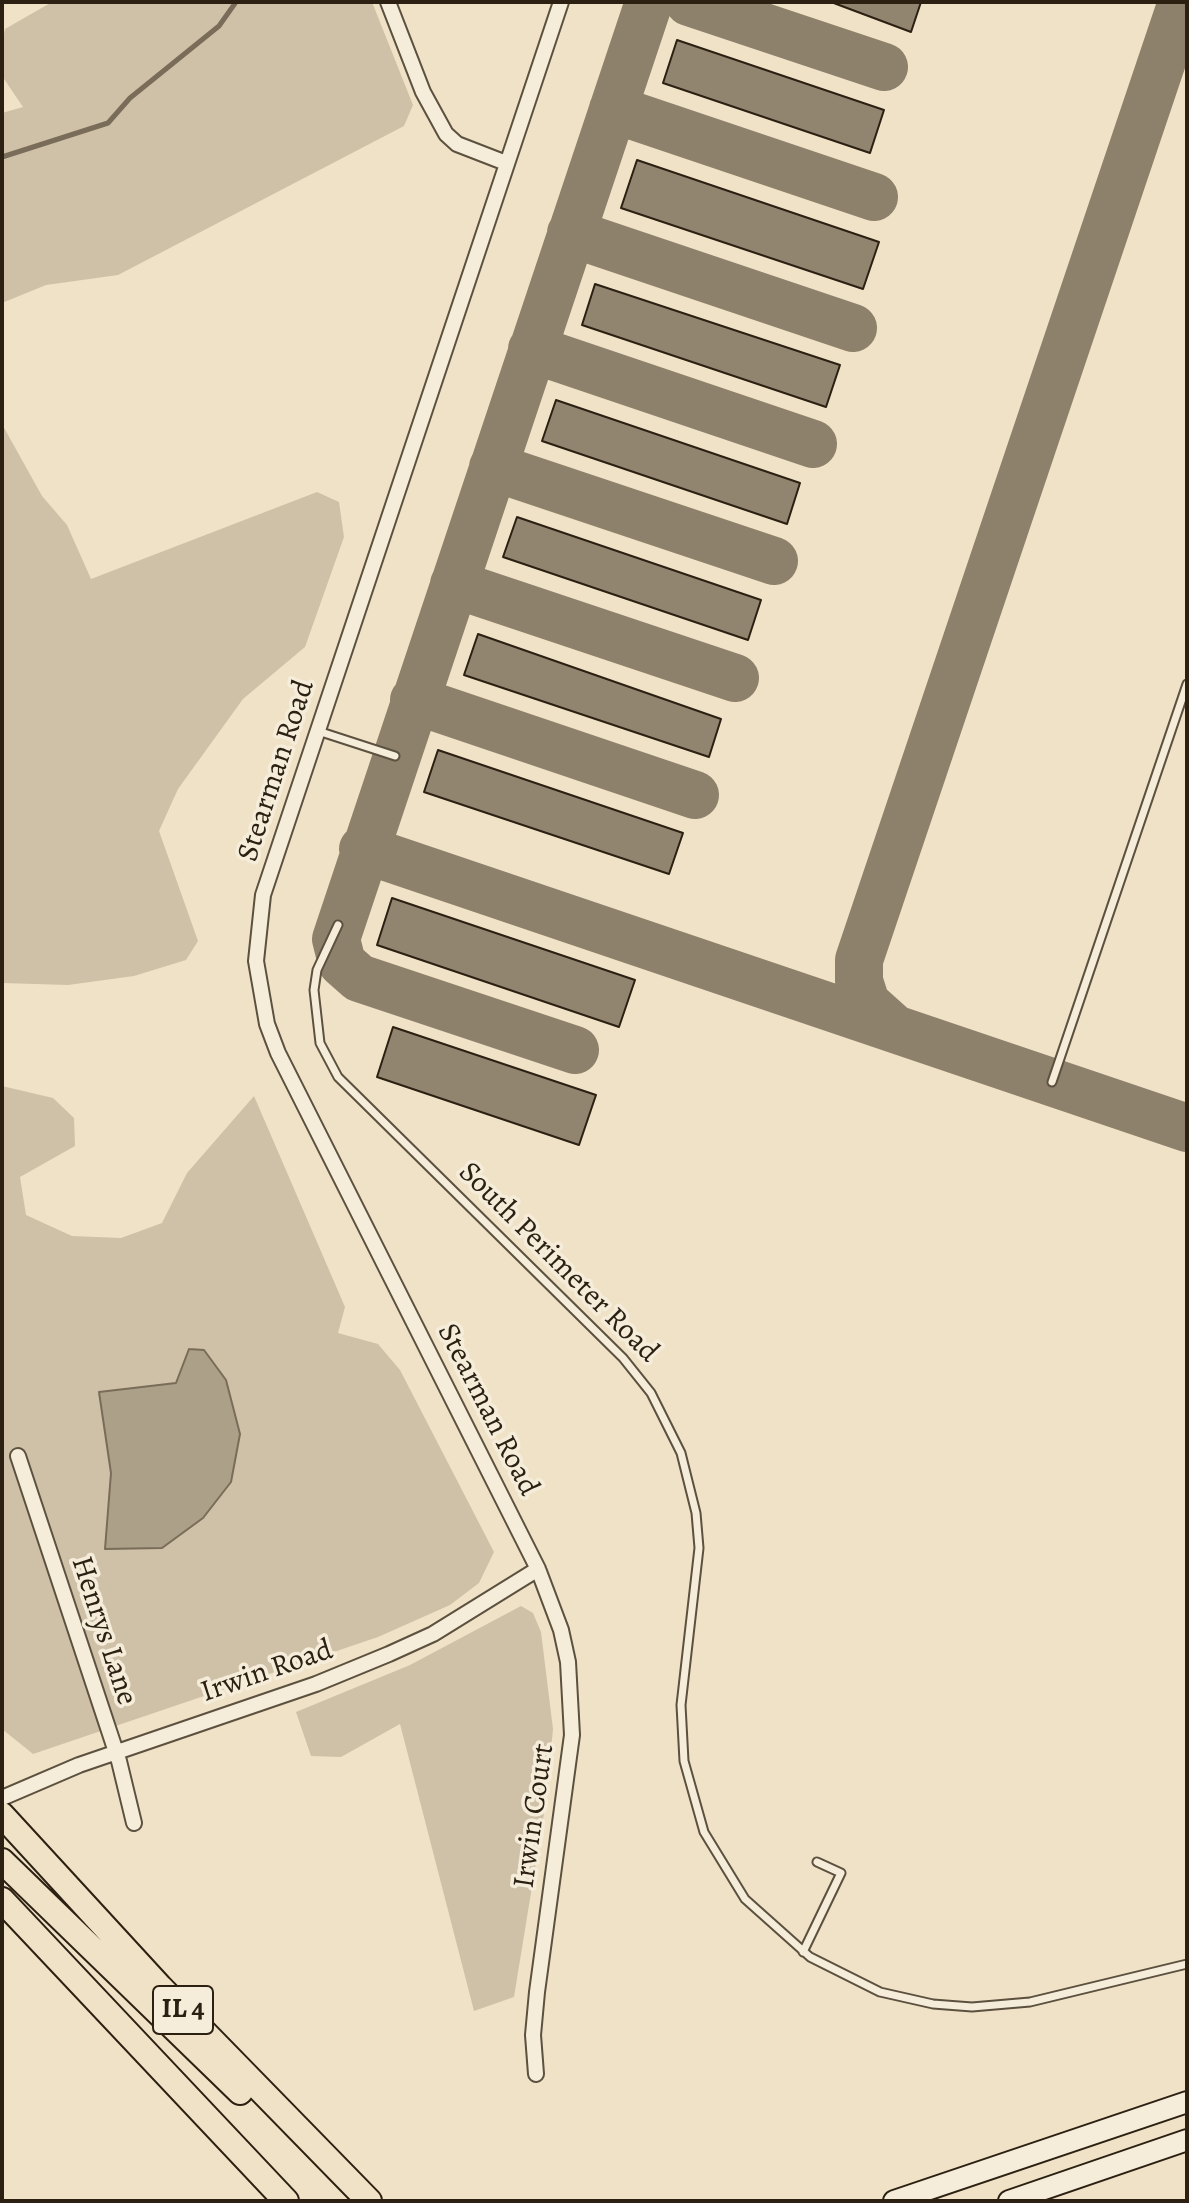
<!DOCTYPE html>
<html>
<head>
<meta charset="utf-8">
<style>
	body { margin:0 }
	#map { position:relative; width:1189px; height:2203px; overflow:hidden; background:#f0e2c6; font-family:Alegreya,serif }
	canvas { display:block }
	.frame { position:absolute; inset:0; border:4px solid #2b2012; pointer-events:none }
</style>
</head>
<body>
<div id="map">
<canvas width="1189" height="2203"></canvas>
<div class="frame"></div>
</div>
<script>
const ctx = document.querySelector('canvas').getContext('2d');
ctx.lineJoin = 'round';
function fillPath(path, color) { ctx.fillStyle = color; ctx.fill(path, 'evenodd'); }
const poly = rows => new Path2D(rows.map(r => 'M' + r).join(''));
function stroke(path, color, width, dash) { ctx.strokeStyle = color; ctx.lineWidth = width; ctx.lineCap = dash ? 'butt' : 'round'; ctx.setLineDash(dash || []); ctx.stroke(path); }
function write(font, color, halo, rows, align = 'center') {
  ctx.font = font + ' Alegreya,serif'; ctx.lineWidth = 7; ctx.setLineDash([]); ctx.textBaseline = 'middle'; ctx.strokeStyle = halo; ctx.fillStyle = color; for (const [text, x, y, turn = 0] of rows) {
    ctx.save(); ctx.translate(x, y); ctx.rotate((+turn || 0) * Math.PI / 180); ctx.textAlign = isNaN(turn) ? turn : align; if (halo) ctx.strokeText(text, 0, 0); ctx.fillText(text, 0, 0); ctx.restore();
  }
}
fillPath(poly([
	[52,2,372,2,413,105,404,126,118,275,46,285,2,303,2,113,23,107,2,76,2,43,5,29],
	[2,424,42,496,67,525,91,579,317,492,339,502,344,537,305,647,243,699,178,789,159,831,198,941,186,960,134,976,68,985,2,983],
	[2,1086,53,1098,74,1118,75,1146,20,1177,26,1215,72,1236,121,1238,162,1223,187,1173,254,1096,345,1307,338,1333,378,1344,400,1370,494,1552,479,1583,450,1605,378,1637,33,1754,2,1729],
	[521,1606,533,1613,541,1632,553,1729,546,1801,514,1997,474,2011,400,1724,341,1757,311,1756,296,1712,410,1665]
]), '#cfc1a7');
const water = poly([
	[189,1349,204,1350,226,1380,240,1434,231,1482,203,1518,162,1548,105,1549,111,1473,99,1392,176,1383,189,1349]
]);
fillPath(water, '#ada089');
stroke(water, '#796d59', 2);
stroke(poly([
	[2,157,108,123,130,98,219,26,236,2]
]), '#796d59', 5);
stroke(poly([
	[689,2,884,67],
	[613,109,874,197],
	[571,233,853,328],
	[532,349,813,444],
	[493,467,774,561],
	[454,584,735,678],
	[414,700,695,795],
	[363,849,1187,1128],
	[895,1029,866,1003,859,981,859,960,1182,2],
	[575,1050,359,978,342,963,336,939,649,2]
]), '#8e816c', 48);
const building = poly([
	[831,2,921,2,911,32,831,2],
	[677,40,884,110,870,153,663,83,677,40],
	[637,160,879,242,863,289,621,208,637,160],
	[595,284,840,365,826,407,582,325,595,284],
	[556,400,800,483,787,524,542,441,556,400],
	[517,517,761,600,748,640,503,557,517,517],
	[478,634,721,719,709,757,464,675,478,634],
	[438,750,683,833,669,874,424,792,438,750],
	[392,898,635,980,619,1027,377,945,392,898],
	[393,1027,596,1095,579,1145,377,1077,393,1027]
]);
fillPath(building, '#918570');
stroke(building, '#2b2012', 2);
const service = poly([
	[318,731,395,756],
	[338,925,317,970,314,990,320,1043,338,1077,623,1358,651,1393,681,1453,696,1513,699,1548,681,1705,684,1761,704,1832,745,1899,810,1957,880,1992,933,2004,972,2007,1030,2002,1187,1964],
	[1052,1082,1187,684],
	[803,1952,841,1873,817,1862]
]);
const minor = poly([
	[388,2,423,92,446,134,457,144,506,163],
	[18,1456,119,1761,134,1823],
	[2,1798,79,1765,316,1684,389,1654,433,1634,538,1569],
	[536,2074,533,2035,537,1992,572,1735,568,1662,561,1630,538,1569,278,1053,267,1024,256,961,263,895,561,2]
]);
const secondary = poly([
	[894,2201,1187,2102],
	[1009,2201,1187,2140]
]);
const trunk = poly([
	[2,1815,160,1987,369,2201],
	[2,1861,240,2092],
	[2,1900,286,2201]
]);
stroke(service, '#5c503f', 11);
stroke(minor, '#5c503f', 18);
stroke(secondary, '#2b2012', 24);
stroke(trunk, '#2b2012', 28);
stroke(service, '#f5ecda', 7);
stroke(minor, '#f5ecda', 14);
stroke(secondary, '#f5ecda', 20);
stroke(trunk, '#f0e2c6', 24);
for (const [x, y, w] of [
	[183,2010,60]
]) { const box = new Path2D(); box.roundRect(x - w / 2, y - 24, w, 48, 6); ctx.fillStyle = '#f5ecda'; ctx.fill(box); stroke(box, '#2b2012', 2); }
write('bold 28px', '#2b2012', null, [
	["IL 4",183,2010]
]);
write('30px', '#2b2012', '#f5ecda', [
	["Stearman Road",277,771,-72],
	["South Perimeter Road",558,1263,45],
	["Stearman Road",487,1410,63],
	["Henrys Lane",103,1631,72],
	["Irwin Road",267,1672,-19],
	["Irwin Court",535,1816,-82]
]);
</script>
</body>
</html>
